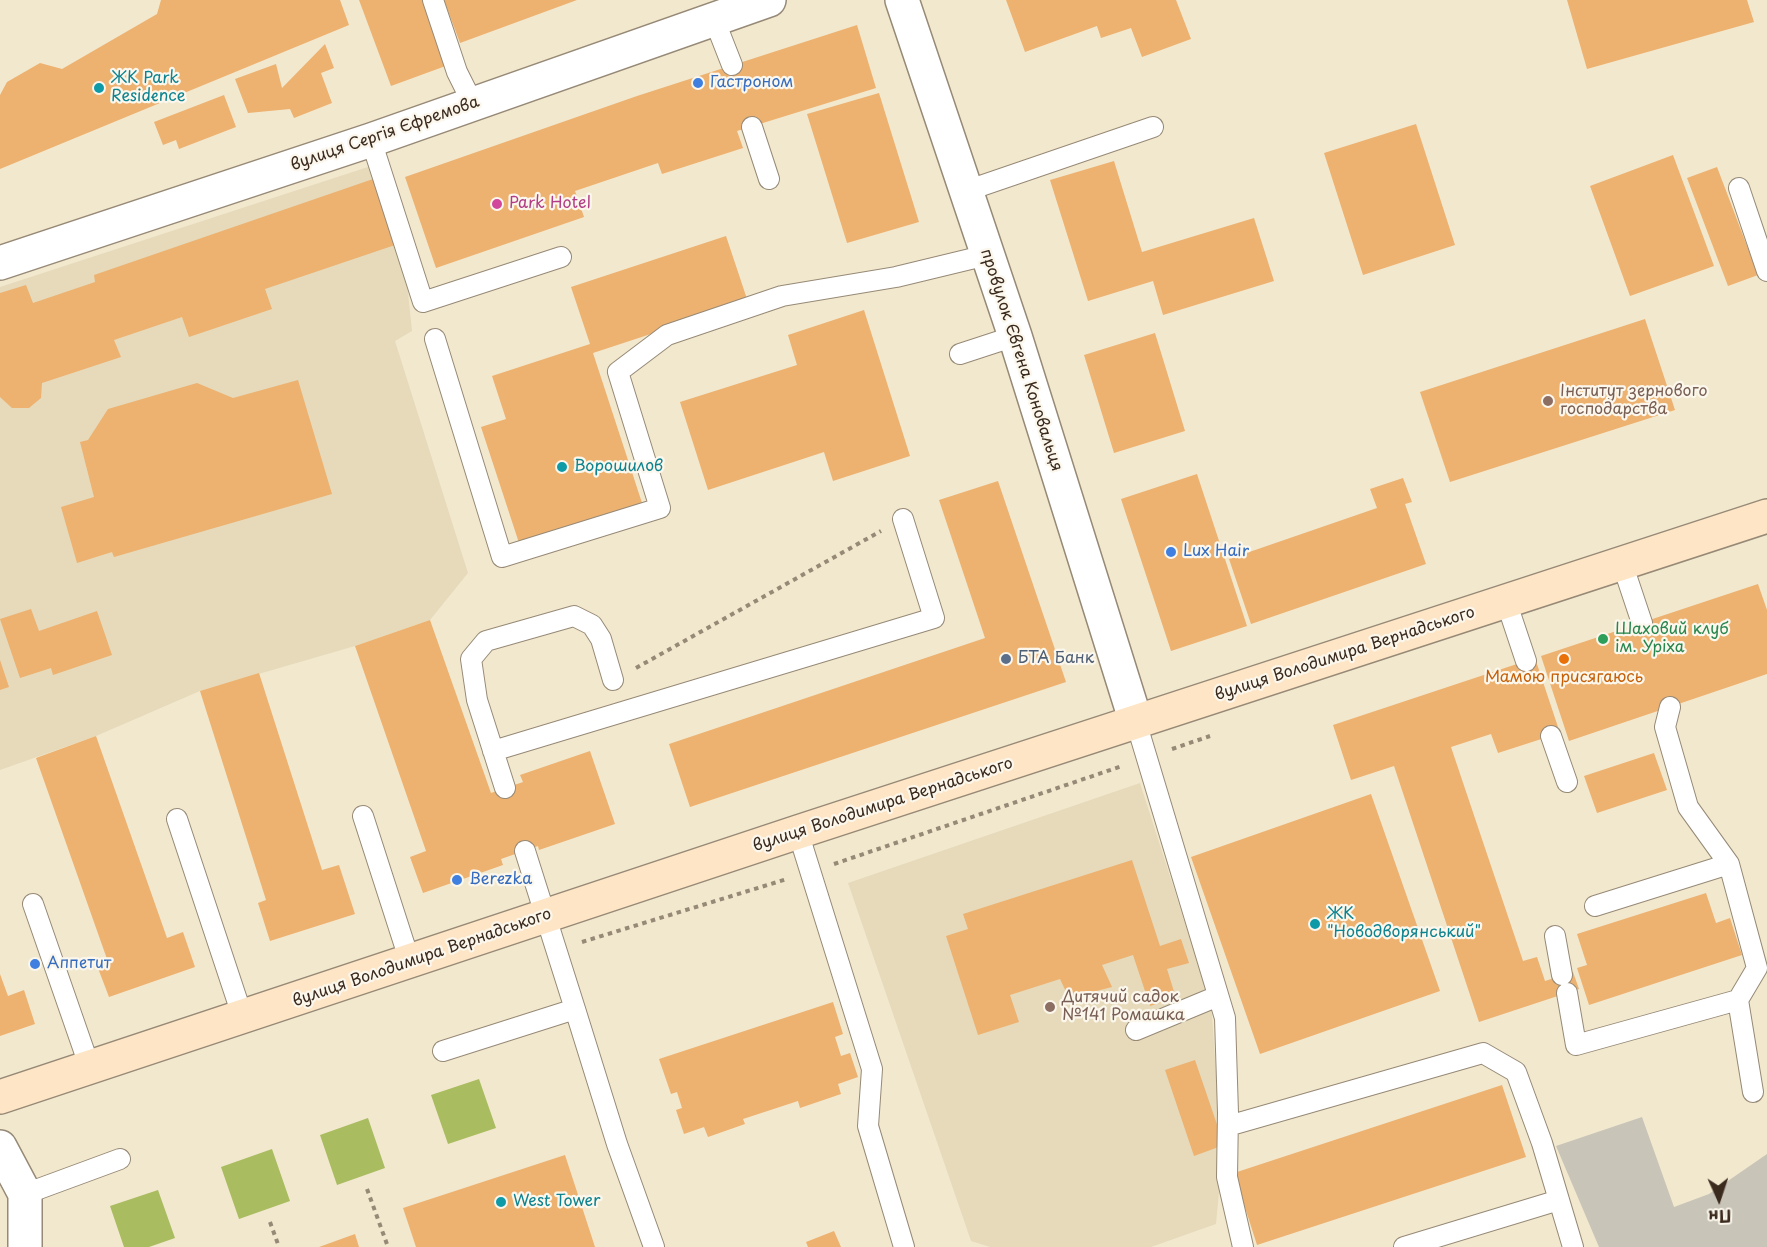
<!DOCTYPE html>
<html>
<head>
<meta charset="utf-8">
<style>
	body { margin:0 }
	#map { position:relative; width:1767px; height:1247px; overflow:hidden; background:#f2e8ce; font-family:"Playpen Sans",sans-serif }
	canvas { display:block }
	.north { position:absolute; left:1689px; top:1169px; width:60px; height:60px; -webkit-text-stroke:4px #fbf7ec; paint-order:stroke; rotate:177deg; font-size:16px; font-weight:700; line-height:24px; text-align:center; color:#3b2a1e }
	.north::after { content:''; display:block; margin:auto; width:21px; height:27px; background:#3b2a1e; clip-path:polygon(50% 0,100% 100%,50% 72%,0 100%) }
</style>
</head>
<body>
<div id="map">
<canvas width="1767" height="1247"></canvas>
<div class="north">Пн</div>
</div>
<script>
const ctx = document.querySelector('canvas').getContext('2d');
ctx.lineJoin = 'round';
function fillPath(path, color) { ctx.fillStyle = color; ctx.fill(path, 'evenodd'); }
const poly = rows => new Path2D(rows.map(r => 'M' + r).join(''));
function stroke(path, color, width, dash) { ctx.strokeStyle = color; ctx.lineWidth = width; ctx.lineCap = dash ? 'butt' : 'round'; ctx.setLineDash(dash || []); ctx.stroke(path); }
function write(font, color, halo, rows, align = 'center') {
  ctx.font = font + ' "Playpen Sans",sans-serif'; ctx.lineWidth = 4.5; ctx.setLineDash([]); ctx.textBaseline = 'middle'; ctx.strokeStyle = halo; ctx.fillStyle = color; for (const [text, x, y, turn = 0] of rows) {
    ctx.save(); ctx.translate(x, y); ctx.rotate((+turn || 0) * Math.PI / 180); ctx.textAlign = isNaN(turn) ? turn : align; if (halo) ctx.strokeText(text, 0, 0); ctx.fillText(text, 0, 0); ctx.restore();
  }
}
fillPath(poly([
	[374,165,405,263,412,331,395,341,468,573,430,620,355,646,200,691,96,736,0,770,0,287],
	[1140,783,1204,982,1212,1015,1222,1160,1216,1224,1151,1247,990,1247,971,1241,848,883]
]), '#e6daba');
fillPath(poly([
	[1642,1117,1674,1207,1709,1194,1767,1154,1767,1247,1599,1247,1556,1146]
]), '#c8c4b8');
fillPath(poly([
	[479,1079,496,1128,448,1144,431,1095],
	[368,1118,385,1168,337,1185,320,1135],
	[272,1149,290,1201,239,1219,221,1167],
	[158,1190,175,1238,149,1247,124,1247,110,1206]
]), '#a9bc60');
fillPath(poly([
	[161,0,340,0,349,25,0,169,0,95,7,82,40,63,62,69,157,14],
	[359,0,427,0,451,64,391,86],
	[444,0,577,0,460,43],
	[1006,0,1176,0,1191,39,1142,57,1131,28,1101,38,1097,26,1025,52],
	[1567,0,1747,0,1754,22,1587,69],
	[857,25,876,88,737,131,743,148,662,174,658,163,575,191,584,217,436,268,405,177,637,96],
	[325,44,334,68,321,73,332,103,294,118,290,109,248,113,235,79,276,64,282,88],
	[879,93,919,222,847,243,807,114],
	[224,95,236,127,179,149,176,140,163,145,154,122],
	[1416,124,1455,245,1363,275,1324,153],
	[1673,155,1714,266,1630,296,1590,186],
	[1114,161,1142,252,1254,218,1274,281,1163,315,1153,281,1088,301,1050,180],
	[1717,167,1758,275,1728,286,1687,178],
	[376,178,398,244,265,289,272,309,189,337,182,317,114,340,121,357,42,383,41,398,29,408,12,408,0,397,0,293,26,285,33,303,95,282,94,275],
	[726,236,748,302,593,353,643,506,520,546,481,427,506,419,492,376,590,344,571,287],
	[864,310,910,456,833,481,824,452,708,490,680,402,797,365,788,335],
	[1645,319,1675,410,1450,482,1420,392],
	[1155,333,1185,431,1114,453,1084,355],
	[298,380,332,494,114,557,112,552,77,563,61,507,94,497,80,442,88,440,108,409,197,383,233,398],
	[1197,474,1247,626,1171,651,1121,499],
	[1403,478,1412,502,1405,504,1426,564,1251,624,1229,559,1377,508,1370,489],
	[998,481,1066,682,690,807,669,744,985,638,939,500],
	[1758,584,1767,610,1767,674,1569,741,1541,656],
	[31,609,39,631,97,611,112,655,53,675,51,668,20,678,0,619],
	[430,620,491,793,523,782,520,775,590,751,615,824,539,850,538,846,501,859,503,865,423,893,410,857,426,851,355,646],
	[1535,658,1560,733,1498,753,1491,734,1451,747,1523,961,1537,957,1545,981,1573,972,1579,989,1479,1022,1394,766,1351,780,1333,725],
	[0,660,9,687,0,690],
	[259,673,322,870,339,865,355,914,270,941,258,903,266,900,200,691],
	[96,736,167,938,183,932,195,967,109,997,96,963,107,959,36,758],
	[1654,753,1667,790,1597,813,1584,776],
	[1371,794,1440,991,1260,1054,1191,857],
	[1132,860,1160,946,1181,939,1189,963,1167,969,1176,998,1150,1006,1133,955,1102,965,1112,987,1069,998,1060,979,1010,995,1019,1022,978,1035,946,936,968,929,963,914],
	[1706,893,1716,923,1730,918,1742,955,1589,1005,1577,968,1587,965,1577,934],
	[0,974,8,996,24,990,35,1024,0,1036],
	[833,1002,843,1034,835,1037,841,1056,850,1053,858,1077,838,1084,841,1094,800,1108,798,1101,743,1119,745,1124,708,1137,704,1127,684,1134,676,1110,682,1108,677,1092,671,1094,659,1059],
	[1195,1060,1224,1145,1194,1156,1165,1070],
	[1502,1085,1526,1157,1257,1245,1234,1173],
	[565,1155,595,1247,416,1247,403,1208],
	[834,1231,841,1247,808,1247,806,1242],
	[355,1234,359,1247,319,1247]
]), '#edb170');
const lane = poly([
	[433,0,457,72,473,104],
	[714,19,732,65],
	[752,127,769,179],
	[371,140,423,302,561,257],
	[1739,188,1767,271],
	[966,191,1153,127],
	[435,339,502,557,660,508,618,372,667,335,782,296,896,277,987,255],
	[960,354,1015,336],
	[1622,563,1642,623],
	[1506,601,1526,661],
	[1136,722,1225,1018,1228,1113,1227,1177,1243,1247],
	[1551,736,1567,782],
	[493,751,934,618,903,519],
	[505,788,477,700,471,659,486,641,574,616,592,625,601,639,613,680],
	[363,816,410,962],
	[177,819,243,1018],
	[798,832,872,1069,868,1126,904,1247],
	[33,904,90,1068],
	[1595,906,1729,864],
	[1555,936,1562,975],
	[1567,993,1576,1045,1738,1000,1757,968,1729,864,1688,807,1665,727,1670,707],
	[1738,1000,1753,1092],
	[575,1009,617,1144,654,1247],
	[1136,1030,1218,996],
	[443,1051,575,1009,525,851],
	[1228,1126,1483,1053,1516,1072,1542,1143,1573,1247],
	[25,1194,120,1159],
	[1404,1247,1559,1200]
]);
const street = poly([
	[902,0,1015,336,1136,722],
	[0,263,371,140,769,0],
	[0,1147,25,1194,25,1247]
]);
const secondary = poly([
	[0,1097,798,832,1767,516]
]);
stroke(lane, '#968976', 22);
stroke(street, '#968976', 36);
stroke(secondary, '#968976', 36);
stroke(poly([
	[636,668,881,531],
	[1172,749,1210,736],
	[834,864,1122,766],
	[582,942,787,879],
	[367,1189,388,1247],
	[270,1222,279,1247]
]), '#968976', 4, [4.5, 4.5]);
stroke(lane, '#fff', 20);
stroke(street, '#fff', 33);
stroke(secondary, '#fde5c5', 33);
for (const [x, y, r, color] of [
	[698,83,6,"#3f7fe0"],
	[99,88,6,"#0f9aa8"],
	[497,204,6,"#d1479c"],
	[1548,401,6,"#8d6e63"],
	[562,467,6,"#0f9aa8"],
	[1171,552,6,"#3f7fe0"],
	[1603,639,6,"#2e9e5b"],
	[1006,659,6,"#5c6f8a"],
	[1564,659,6,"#e8710a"],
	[457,880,6,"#3f7fe0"],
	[1315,924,6,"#0f9aa8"],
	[35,964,6,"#3f7fe0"],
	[1050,1007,6,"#8d6e63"],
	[501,1202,6,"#0f9aa8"]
]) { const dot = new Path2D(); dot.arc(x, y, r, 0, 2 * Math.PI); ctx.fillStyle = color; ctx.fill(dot); stroke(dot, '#fbf7ec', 2); }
write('16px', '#0d838f', '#fbf7ec', [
	["ЖК Park",111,79],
	["Residence",111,97],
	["Ворошилов",574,467],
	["ЖК",1327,915],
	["\"Новодворянський\"",1327,933],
	["West Tower",513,1202]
], 'left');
write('16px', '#366cbe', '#fbf7ec', [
	["Гастроном",710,83],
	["Lux Hair",1183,552],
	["Berezka",469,880],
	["Аппетит",47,964]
], 'left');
write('16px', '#3b2a1e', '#fbf7ec', [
	["вулиця Сергія Єфремова",385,134,-19],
	["провулок Євгена Коновальця",1021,360,72],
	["вулиця Володимира Вернадського",1345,654,-18],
	["вулиця Володимира Вернадського",883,805,-18],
	["вулиця Володимира Вернадського",422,958,-19]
]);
write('16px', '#b23c85', '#fbf7ec', [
	["Park Hotel",509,204]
], 'left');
write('16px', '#785e54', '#fbf7ec', [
	["Інститут зернового",1560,392],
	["господарства",1560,410],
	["Дитячий садок",1062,998],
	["№141 Ромашка",1062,1016]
], 'left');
write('16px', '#27864d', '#fbf7ec', [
	["Шаховий клуб",1615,630],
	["ім. Уріха",1615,648]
], 'left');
write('16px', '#4e5e75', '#fbf7ec', [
	["БТА Банк",1018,659]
], 'left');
write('16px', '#c56008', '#fbf7ec', [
	["Мамою присягаюсь",1564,678]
]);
</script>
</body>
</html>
